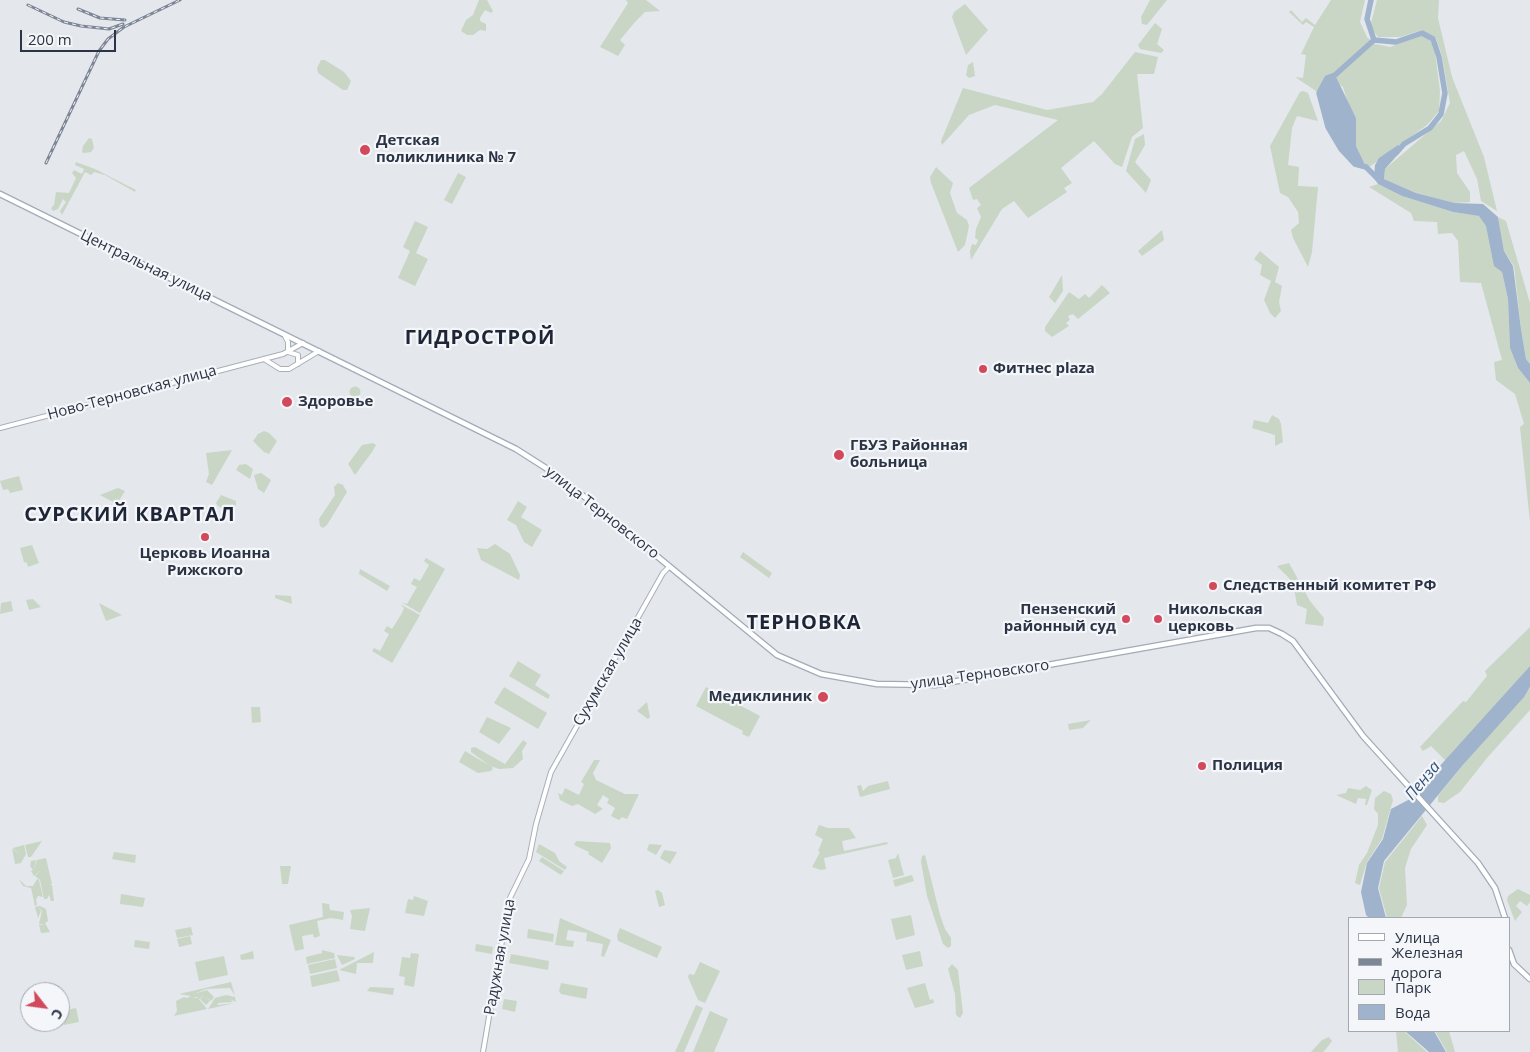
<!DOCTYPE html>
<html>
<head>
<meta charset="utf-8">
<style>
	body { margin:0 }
	#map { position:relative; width:1530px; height:1052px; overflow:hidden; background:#e4e7ec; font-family:"Open Sans",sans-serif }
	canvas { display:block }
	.legend { position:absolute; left:1348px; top:917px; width:162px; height:115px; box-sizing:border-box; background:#f4f6f9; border:1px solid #a4a8b1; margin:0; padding:6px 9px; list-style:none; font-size:15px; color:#2b3445 }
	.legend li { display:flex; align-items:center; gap:10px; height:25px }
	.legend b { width:25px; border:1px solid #a4a8b1 }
	.north { position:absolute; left:20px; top:982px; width:50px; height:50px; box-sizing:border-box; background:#f4f6f9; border:1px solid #a4a8b1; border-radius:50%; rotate:120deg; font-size:14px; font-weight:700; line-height:20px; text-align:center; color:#2b3445 }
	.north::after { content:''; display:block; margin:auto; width:18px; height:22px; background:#d1495b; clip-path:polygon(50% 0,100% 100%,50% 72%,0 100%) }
	.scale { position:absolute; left:20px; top:30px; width:96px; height:22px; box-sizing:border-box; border:2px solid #2b3445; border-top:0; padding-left:6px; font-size:15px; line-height:18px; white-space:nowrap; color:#2b3445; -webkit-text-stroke:4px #f4f6f9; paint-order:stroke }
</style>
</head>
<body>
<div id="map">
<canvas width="1530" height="1052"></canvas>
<ul class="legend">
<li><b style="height:6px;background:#fff"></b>Улица</li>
<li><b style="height:6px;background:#7d8696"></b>Железная дорога</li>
<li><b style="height:14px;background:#c9d6c5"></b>Парк</li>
<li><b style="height:14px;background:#9fb4cc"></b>Вода</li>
</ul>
<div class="north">С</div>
<div class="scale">200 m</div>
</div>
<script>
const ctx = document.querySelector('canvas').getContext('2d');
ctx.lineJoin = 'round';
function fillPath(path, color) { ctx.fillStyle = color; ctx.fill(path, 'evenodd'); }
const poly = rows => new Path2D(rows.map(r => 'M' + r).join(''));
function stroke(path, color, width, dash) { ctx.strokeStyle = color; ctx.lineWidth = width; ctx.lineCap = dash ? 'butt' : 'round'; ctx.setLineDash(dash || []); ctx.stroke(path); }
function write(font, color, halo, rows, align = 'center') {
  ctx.font = font + ' "Open Sans",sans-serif'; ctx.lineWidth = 4.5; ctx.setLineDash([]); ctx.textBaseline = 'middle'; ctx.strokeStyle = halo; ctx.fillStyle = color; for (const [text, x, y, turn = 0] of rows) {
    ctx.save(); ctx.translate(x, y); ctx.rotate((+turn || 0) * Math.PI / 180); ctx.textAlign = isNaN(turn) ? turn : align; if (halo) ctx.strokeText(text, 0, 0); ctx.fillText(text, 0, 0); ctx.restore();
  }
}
fillPath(poly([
	[479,0,487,0,493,11,491,13,485,10,480,18,480,21,486,24,486,31,480,30,473,35,467,35,461,31,466,20,473,15],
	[626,0,646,0,660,11,645,12,635,22,620,40,625,45,618,56,600,47,628,3],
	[1150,0,1167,0,1147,25,1142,24,1141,17],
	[1331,0,1365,0,1360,22,1367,37,1375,44,1390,47,1422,35,1433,43,1435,52,1440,91,1439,111,1427,125,1368,168,1362,160,1356,146,1356,118,1349,106,1343,87,1327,78,1319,93,1295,77,1303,78,1306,55,1301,54,1314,27,1306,22,1303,25,1289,12,1291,10,1302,22,1306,18,1315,25],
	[1377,0,1439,0,1438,18,1452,77,1484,157,1497,211,1481,201,1477,179,1464,151,1456,155,1457,173,1470,192,1470,202,1455,203,1416,193,1384,179,1385,169,1441,121,1450,103,1442,56,1436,38,1422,30,1400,37,1378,37,1370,27],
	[965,4,988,30,966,55,952,17,954,12],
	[1155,23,1162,29,1157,44,1164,50,1161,53,1140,49,1138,45],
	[1135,52,1158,57,1154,74,1137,74,1143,128,1132,137,1122,167,1115,164,1094,141,1061,168,1072,183,1064,188,1067,192,1028,218,1014,201,1002,209,971,260,970,251,972,244,976,245,978,240,975,238,976,229,981,217,977,208,981,205,977,199,973,200,969,188,1058,120,995,105,969,115,942,145,941,141,963,88,1047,110,1093,102,1102,94],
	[321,60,325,60,344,72,351,81,347,90,343,90,318,73,317,68],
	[973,62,975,76,969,78,966,75,968,65],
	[1303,91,1308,93,1318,121,1297,116,1292,128,1288,165,1299,167,1298,186,1318,187,1312,252,1308,267,1293,238,1291,230,1299,223,1298,212,1288,197,1280,193,1270,146,1300,92],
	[1144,134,1145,145,1135,162,1151,180,1146,193,1126,171,1135,139],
	[89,138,92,139,94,148,91,152,84,153,82,152,83,146],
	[76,162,95,169,136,190,135,192,105,175,94,172,91,175,85,172,62,215,60,211,66,202,63,199,58,209,53,211,51,208,54,205,56,192,69,193,76,178,72,173,74,170,82,174,84,169,75,165],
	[936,167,953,183,950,193,957,213,967,220,969,226,965,245,958,252,931,183,930,177],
	[458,173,466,177,452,204,444,200],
	[1378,184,1402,196,1453,212,1480,216,1486,226,1502,272,1508,299,1510,348,1518,368,1530,383,1530,522,1520,427,1524,424,1515,394,1496,380,1494,362,1502,360,1481,283,1460,282,1458,241,1452,233,1438,234,1437,222,1414,221,1411,213,1369,187],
	[1498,217,1506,221,1530,303,1530,364,1526,359,1521,329,1514,266,1504,251],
	[415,221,428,227,416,253,428,259,415,286,398,278,410,251,403,247],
	[1162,230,1164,240,1142,256,1138,251],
	[1260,251,1279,267,1275,282,1282,286,1279,302,1281,311,1275,318,1270,313,1264,300,1271,281,1260,275,1262,265,1254,259],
	[1062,275,1063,291,1055,303,1049,297],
	[1102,285,1110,293,1078,319,1073,314,1068,316,1070,320,1066,323,1069,326,1052,337,1045,331,1045,327,1069,292,1079,299,1085,294,1089,298],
	'349.5 392a5.5 5.5 0 1 1 11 0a5.5 5.5 0 1 1-11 0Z',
	[1272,415,1279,419,1281,424,1283,442,1275,446,1275,435,1252,428,1254,420,1268,423],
	[264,431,269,433,277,441,269,454,264,452,253,441,258,434],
	[373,443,376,445,372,452,355,475,348,464,362,445],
	[232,450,212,485,206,482,209,474,206,453],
	[246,464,253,469,250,479,236,470,239,465],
	[261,473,271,480,264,493,258,489,254,475],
	[19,476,23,490,10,493,8,489,3,490,0,481],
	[338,483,343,485,347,492,327,525,323,528,320,526,319,519,335,495,334,487],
	[118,488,125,491,117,504,100,495],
	[221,495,236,501,236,505,229,512,218,506,216,503],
	[518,501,527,507,521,517,542,530,532,547,524,542,516,525,507,520],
	[495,544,510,554,520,575,519,580,481,560,477,548,487,549],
	[32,545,39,563,28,567,27,563,24,562,20,548],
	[743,552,772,573,769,578,740,557],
	[426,558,445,569,420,613,401,602,407,604,417,587,411,584,414,578,420,581,429,565,424,561],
	[1289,563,1310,601,1324,618,1323,626,1305,624,1307,609,1297,605,1294,588,1289,578,1277,566],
	[360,569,390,586,387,591,359,574],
	[275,595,291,596,292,604,275,598],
	[33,599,41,607,29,610,26,600],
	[11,601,13,611,0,614,1,603],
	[99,603,122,615,106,621],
	[400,604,420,615,392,663,372,651,374,648,380,651,389,634,384,631,387,626,392,629,402,613,404,608],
	[1530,627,1530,666,1446,761,1431,746,1423,751,1420,747,1463,701,1466,702,1487,676,1485,671],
	[518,661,541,675,535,685,550,695,548,699,509,676],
	[504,687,547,713,538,729,494,703],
	[706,687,760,716,749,737,742,734,743,731,696,706],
	[1530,688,1530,710,1487,758,1460,792,1444,803,1438,802,1438,796,1462,766],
	[647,702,650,717,648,719,637,711],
	[251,707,260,707,261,722,252,723],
	[487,717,511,728,499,744,479,732],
	[1091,720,1083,728,1069,730,1068,724],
	[523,740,527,743,522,751,523,759,513,768,499,769,491,766,493,768,491,771,478,773,459,762,465,751,490,766,471,752,471,748,475,747,505,764],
	[594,760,600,760,593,773,596,780,625,794,639,794,627,819,622,817,619,820,611,816,615,808,607,803,609,799,603,795,597,805,603,809,595,814,578,804,572,806,560,800,558,793,562,795,565,788,579,795,584,784,581,782],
	[888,781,890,789,860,797,857,786,861,785,863,791,868,786],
	[1366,786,1372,790,1367,805,1365,805,1366,799,1358,798,1356,804,1336,795,1346,793,1348,788,1360,790],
	[1384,791,1391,794,1393,800,1382,839,1367,862,1360,885,1355,883,1359,865,1367,853,1378,825,1378,814,1374,809,1375,798],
	[1422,816,1427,825,1411,849,1405,868,1407,905,1401,918,1387,918,1379,888,1385,862],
	[819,825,828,828,849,828,856,838,842,841,844,851,887,842,888,844,824,858,826,869,821,870,812,867,820,852,818,851,823,839,815,835],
	[42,841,31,857,28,857,25,845],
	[576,841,610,843,611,848,602,863,588,854,589,852,574,845],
	[539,844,555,853,559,861,567,867,565,870,536,852],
	[649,844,662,845,656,855,647,850],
	[24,845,26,854,21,863,15,864,12,848,21,856,13,848],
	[664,850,677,852,670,864,660,858],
	[114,852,136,855,135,863,112,859],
	[898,853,904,875,893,878,888,860,896,858],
	[925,855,940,915,945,929,951,938,951,946,948,948,943,944,927,896,921,862,922,856],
	[542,857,564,871,561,875,539,861],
	[46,858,52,884,49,885,52,885,54,901,51,901,49,895,47,899,44,899,40,880,35,876,42,869,34,876,31,871,33,870,30,866,31,861,36,860,34,869,37,860],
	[280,866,291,866,288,884,282,884],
	[912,875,914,881,895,887,893,880],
	[19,879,26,886,33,886,37,879,39,880,43,897,38,896,36,900,37,905,35,906,31,888,23,886],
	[1518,889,1530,895,1530,902,1527,906,1520,901,1516,906,1522,912,1515,921,1507,900,1508,896],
	[658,890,662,893,665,905,659,907,655,891],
	[121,894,145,898,143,907,120,904],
	[414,896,428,901,424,916,405,913,408,899,413,900],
	[322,903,329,904,330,910,344,912,343,920,331,918,317,921,320,936,314,938,313,934,302,936,304,949,295,951,289,925,323,917],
	[40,906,46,909,48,921,45,923,50,932,41,933,39,925,45,925,39,924,42,911,38,907,41,911,38,918,35,907],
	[370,908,365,931,350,929,352,916,350,910],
	[911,915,915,935,896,940,891,919],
	[560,918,611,940,604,957,601,956,603,944,586,941,587,933,568,930,566,940,574,941,573,947,555,945],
	[191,927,193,935,177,938,175,930],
	[620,928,662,947,657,958,618,941,617,935],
	[528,929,554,934,553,942,527,938],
	[190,936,192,944,179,947,177,939],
	[135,940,150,942,149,949,134,947],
	[476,944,493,947,492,954,475,951],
	[322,950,334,953,335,958,307,964,306,957,322,953],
	[253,951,254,959,241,960,240,955],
	[920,951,923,966,906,970,902,955],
	[374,952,373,963,357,963,356,974,339,970],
	[411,953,419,954,414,987,404,985,405,977,399,976,402,957,410,958],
	[511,954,549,961,548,970,509,963],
	[337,955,354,957,355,959,342,965],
	[224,956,228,975,199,981,195,962],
	[335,959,337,968,310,974,308,965],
	[700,962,720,971,705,1003,698,1000,688,977,689,974,694,975],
	[952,964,958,970,963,1013,960,1018,956,1015,955,994,948,969],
	[337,970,340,981,312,987,310,976],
	[231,982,235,996,230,988,206,989,194,994,207,990,214,997,211,1001,206,997,210,1001,206,1005,200,999,205,994,199,999,197,997,193,998,198,998,207,1009,174,1016,177,1011,176,1001,184,997,189,999,187,998,191,996,179,994],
	[561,983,588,988,586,999,561,994,559,991],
	[925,983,930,1000,933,999,934,1003,915,1008,907,988],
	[370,987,394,988,393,995,367,991],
	[226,995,235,997,236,1002,230,999,233,1002,218,1003,218,1005,235,1003,208,1009,215,998],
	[504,999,517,1001,515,1012,502,1009],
	[696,1005,703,1008,684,1052,675,1052],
	[76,1008,79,1022,64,1025,63,1022,63,1025,59,1026,56,1022,60,1022,61,1011],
	[710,1011,728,1019,714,1052,693,1052],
	[1396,1031,1404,1031,1427,1052,1398,1052],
	[1435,1031,1449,1031,1455,1052,1447,1052],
	[1329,1037,1332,1041,1326,1049,1323,1052,1311,1052,1322,1040]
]), '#c9d6c5');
fillPath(poly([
	[1335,75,1356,118,1356,146,1366,167,1355,164,1341,149,1328,127,1319,93,1327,78],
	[1398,145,1402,150,1385,169,1384,179,1416,193,1455,203,1483,204,1498,217,1504,251,1513,266,1521,329,1526,359,1530,364,1530,383,1518,368,1510,348,1508,299,1502,272,1494,266,1486,226,1479,216,1453,212,1402,196,1378,184,1374,178,1375,165,1379,158],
	[1530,666,1530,687,1524,697,1462,766,1384,861,1378,888,1386,918,1369,918,1366,915,1361,892,1367,863,1383,839,1391,809,1410,799],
	[1405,1031,1434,1031,1446,1052,1429,1052]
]), '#9fb4cc');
stroke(poly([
	[1371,0,1367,19,1374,40],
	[1379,180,1366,167,1355,164,1341,149,1328,127,1319,93,1327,78,1335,75,1374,40,1396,42,1422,33,1433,39,1439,57,1445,93,1441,114,1430,128,1404,144,1396,153]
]), '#9fb4cc', 5.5);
const secondary = poly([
	[285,336,288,342,288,352],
	[288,352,298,355,298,364],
	[264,359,280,369,289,369,319,351],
	[0,428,283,354,303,343],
	[483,1052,509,900,529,859,536,824,551,772,663,573,669,567]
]);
const primary = poly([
	[0,194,516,449,549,470,590,501,777,655,821,674,877,684,935,685,1256,628,1269,628,1282,634,1293,641,1363,736,1478,863,1495,888,1505,918],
	[1509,950,1514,964,1530,979]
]);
stroke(secondary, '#a9aeb7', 6);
stroke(primary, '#a3abb8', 7);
stroke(secondary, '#fff', 4);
stroke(primary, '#fff', 4.5);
const rail = poly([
	[28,5,64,22,81,26,109,29,123,24],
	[78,9,100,18,125,20],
	[46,163,99,51,108,39,124,27,180,0]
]);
stroke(rail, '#7d8696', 3);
stroke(rail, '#f4f6f9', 1, [4]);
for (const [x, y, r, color] of [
	[365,150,6,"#d1495b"],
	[983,369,5,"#d1495b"],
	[287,402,6,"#d1495b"],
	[839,455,6,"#d1495b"],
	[205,537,5,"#d1495b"],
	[1213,586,5,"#d1495b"],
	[1126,619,5,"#d1495b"],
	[1158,619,5,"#d1495b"],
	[823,697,6,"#d1495b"],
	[1202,766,5,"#d1495b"]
]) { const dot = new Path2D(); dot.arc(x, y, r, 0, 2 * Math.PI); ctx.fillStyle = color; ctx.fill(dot); stroke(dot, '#f4f6f9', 2); }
write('bold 15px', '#2b3445', '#f4f6f9', [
	["Детская",376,141],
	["поликлиника № 7",376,158],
	["Фитнес plaza",993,369],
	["Здоровье",298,402],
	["ГБУЗ Районная",850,446],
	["больница",850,463],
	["Церковь Иоанна",205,554,"center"],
	["Рижского",205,571,"center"],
	["Следственный комитет РФ",1223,586],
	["Пензенский",1116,610,"right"],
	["районный суд",1116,627,"right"],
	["Никольская",1168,610],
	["церковь",1168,627],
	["Медиклиник",812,697,"right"],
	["Полиция",1212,766]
], 'left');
write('15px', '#2b3445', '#f4f6f9', [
	["Центральная улица",146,266,26],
	["Ново-Терновская улица",132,393,-15],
	["улица Терновского",602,513,38],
	["Сухумская улица",608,672,-60],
	["улица Терновского",980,675,-8],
	["Радужная улица",500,957,-80]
]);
write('italic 16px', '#34527a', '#f4f6f9', [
	["Пенза",1423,781,-50]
]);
ctx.letterSpacing = '1px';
write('bold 20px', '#1d2536', '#f4f6f9', [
	["ГИДРОСТРОЙ",480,338],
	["СУРСКИЙ КВАРТАЛ",130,515],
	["ТЕРНОВКА",804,623]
]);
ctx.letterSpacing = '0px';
</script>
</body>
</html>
